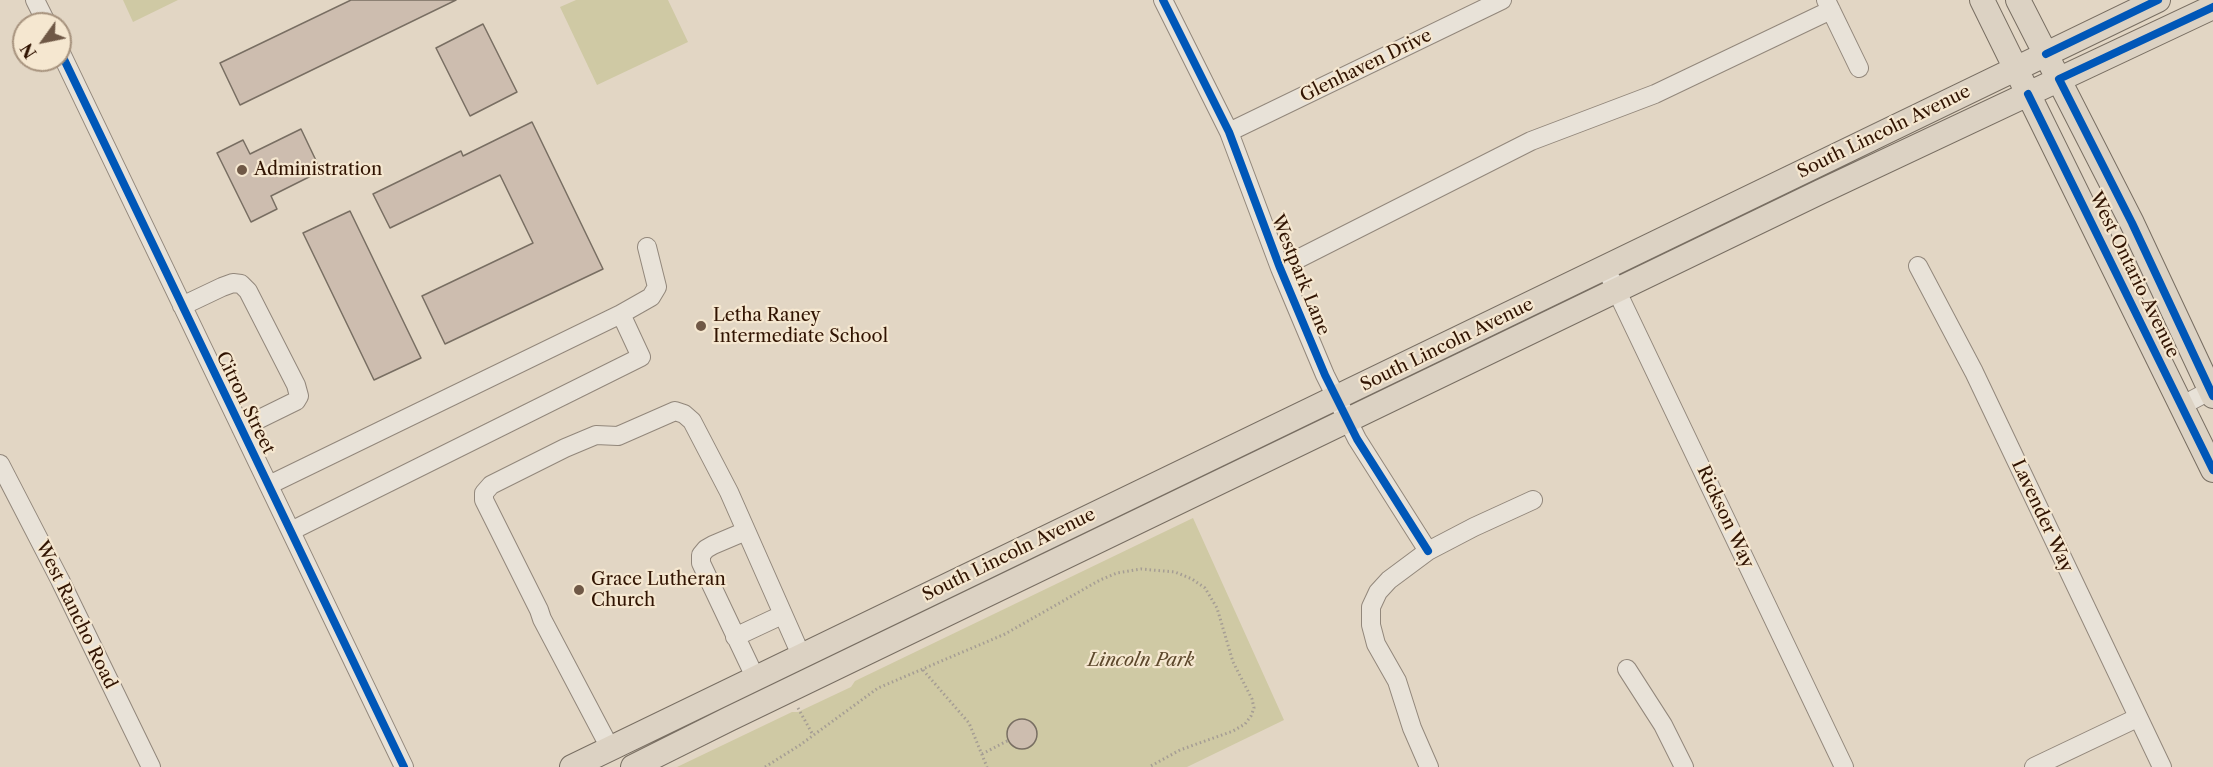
<!DOCTYPE html>
<html>
<head>
<meta charset="utf-8">
<style>
	body { margin:0 }
	#map { position:relative; width:2213px; height:767px; overflow:hidden; background:#e2d6c4; font-family:"Libre Caslon Text",serif }
	canvas { display:block }
	.north { position:absolute; left:12px; top:12px; width:60px; height:60px; box-sizing:border-box; background:#f5e7d0; border:2px solid #a7937e; border-radius:50%; rotate:237deg; font-size:16px; font-weight:700; line-height:24px; text-align:center; color:#311402 }
	.north::after { content:''; display:block; margin:auto; width:21px; height:27px; background:#6f5846; clip-path:polygon(50% 0,100% 100%,50% 72%,0 100%) }
</style>
</head>
<body>
<div id="map">
<canvas width="2213" height="767"></canvas>
<div class="north">N</div>
</div>
<script>
const ctx = document.querySelector('canvas').getContext('2d');
ctx.lineJoin = 'round';
function fillPath(path, color) { ctx.fillStyle = color; ctx.fill(path, 'evenodd'); }
const poly = rows => new Path2D(rows.map(r => 'M' + r).join(''));
function stroke(path, color, width, dash) { ctx.strokeStyle = color; ctx.lineWidth = width; ctx.lineCap = dash ? 'butt' : 'round'; ctx.setLineDash(dash || []); ctx.stroke(path); }
function write(font, color, halo, rows, align = 'center') {
  ctx.font = font + ' "Libre Caslon Text",serif'; ctx.lineWidth = 4.5; ctx.setLineDash([]); ctx.textBaseline = 'middle'; ctx.strokeStyle = halo; ctx.fillStyle = color; for (const [text, x, y, turn = 0] of rows) {
    ctx.save(); ctx.translate(x, y); ctx.rotate((+turn || 0) * Math.PI / 180); ctx.textAlign = isNaN(turn) ? turn : align; if (halo) ctx.strokeText(text, 0, 0); ctx.fillText(text, 0, 0); ctx.restore();
  }
}
fillPath(poly([
	[123,0,178,0,133,22],
	[576,0,668,0,688,42,597,85,560,7],
	[1193,518,1284,720,1187,767,677,767,792,712,798,712,851,687,855,681]
]), '#cfc9a4');
const building = poly([
	[351,0,456,0,240,105,220,63,351,0],
	[483,24,517,92,470,116,436,48,483,24],
	[532,122,603,269,445,344,422,296,533,243,500,175,390,228,373,194,461,151,463,156,532,122],
	[301,129,321,171,271,196,277,209,251,222,217,153,243,140,250,154,301,129],
	[350,211,421,358,374,380,303,233,350,211],
	'1007 734a15 15 0 1 1 30 0a15 15 0 1 1-30 0Z'
]);
fillPath(building, '#cdbdaf');
stroke(building, '#786e62', 1.5);
const minor = poly([
	[35,0,47,24],
	[1163,0,1229,132,1280,268,1325,375,1357,439,1428,551],
	[1826,0,1859,68],
	[60,51,404,767],
	[1229,132,1502,0],
	[1918,266,1974,372,2162,767],
	[1280,268,1531,141,1655,94,1831,10],
	[1611,279,1844,767],
	[182,306,222,287,233,283,241,284,248,291,296,385,299,396,296,401,241,428],
	[621,314,651,297,657,287,647,247],
	[2181,406,2213,389],
	[0,464,60,580,151,767],
	[269,485,621,314,641,357,291,531],
	[746,531,713,545,706,549,701,555,701,563,755,677],
	[735,637,782,615],
	[1627,669,1663,725,1684,767],
	[610,748,542,619,539,610,484,500,484,493,491,485,565,448,596,435,618,436,675,411,684,414,692,421,729,492,801,655],
	[1429,767,1412,728,1397,681,1376,644,1371,625,1371,607,1378,592,1389,580,1428,551,1474,527,1533,500],
	[2034,767,2137,718]
]);
const major = poly([
	[1982,0,2213,470],
	[2018,0,2132,223,2213,396],
	[572,767,2158,0],
	[633,767,729,719,1820,192,2213,7]
]);
stroke(minor, '#92877b', 20);
stroke(major, '#786e62', 26);
stroke(poly([
	[923,670,969,723,987,767],
	[798,708,813,735],
	[982,754,1009,740],
	[765,767,800,745,878,688,1005,634,1100,580,1117,573,1141,569,1175,572,1192,579,1205,588,1217,608,1233,662,1252,699,1254,708,1251,716,1245,724,1233,731,1180,750,1149,767]
]), '#a59d94', 3, [1.5, 3]);
stroke(minor, '#e8e2d8', 18);
stroke(major, '#dcd2c3', 24);
stroke(poly([
	[1163,0,1229,132,1280,268,1325,375,1357,439,1428,551],
	[2213,7,2059,79,2132,223,2213,396],
	[60,51,404,767],
	[2046,54,2158,0],
	[2028,94,2213,470]
]), '#0057b8', 8);
for (const [x, y, r, color] of [
	[242,170,6,"#6f5846"],
	[701,326,6,"#6f5846"],
	[579,590,6,"#6f5846"]
]) { const dot = new Path2D(); dot.arc(x, y, r, 0, 2 * Math.PI); ctx.fillStyle = color; ctx.fill(dot); stroke(dot, '#f5e7d0', 2); }
write('18px', '#311402', '#f5e7d0', [
	["Glenhaven Drive",1366,66,-26],
	["South Lincoln Avenue",1884,132,-26],
	["Westpark Lane",1300,275,68],
	["West Ontario Avenue",2134,275,64],
	["South Lincoln Avenue",1447,345,-26],
	["Citron Street",245,403,64],
	["Lavender Way",2042,516,65],
	["Rickson Way",1725,517,65],
	["South Lincoln Avenue",1009,555,-26],
	["West Rancho Road",76,615,64]
]);
write('18px', '#311402', '#f5e7d0', [
	["Administration",254,170],
	["Letha Raney",713,316],
	["Intermediate School",713,337],
	["Grace Lutheran",591,580],
	["Church",591,601]
], 'left');
write('italic 18px', '#5c472b', '#f5e7d0', [
	["Lincoln Park",1141,661]
]);
</script>
</body>
</html>
